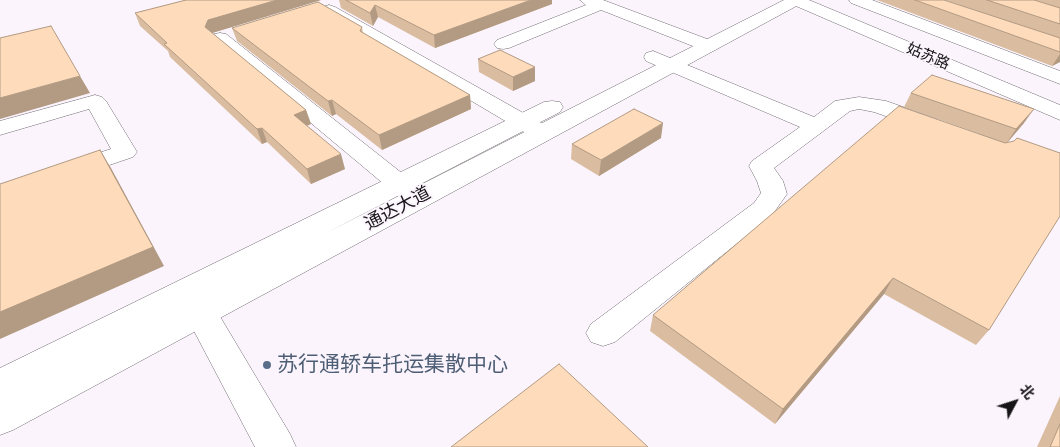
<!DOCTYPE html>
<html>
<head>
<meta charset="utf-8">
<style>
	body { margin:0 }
	#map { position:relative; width:1060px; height:447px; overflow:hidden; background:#fbf4fc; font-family:"Varela Round","Noto Sans SC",sans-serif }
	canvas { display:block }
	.north { position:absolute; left:990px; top:377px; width:50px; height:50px; -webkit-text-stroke:4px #fbf4fc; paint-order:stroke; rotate:50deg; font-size:14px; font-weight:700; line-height:20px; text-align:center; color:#171517 }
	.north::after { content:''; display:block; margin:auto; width:18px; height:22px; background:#171517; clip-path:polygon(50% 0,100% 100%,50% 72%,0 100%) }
</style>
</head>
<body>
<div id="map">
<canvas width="1060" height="447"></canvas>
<div class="north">北</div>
</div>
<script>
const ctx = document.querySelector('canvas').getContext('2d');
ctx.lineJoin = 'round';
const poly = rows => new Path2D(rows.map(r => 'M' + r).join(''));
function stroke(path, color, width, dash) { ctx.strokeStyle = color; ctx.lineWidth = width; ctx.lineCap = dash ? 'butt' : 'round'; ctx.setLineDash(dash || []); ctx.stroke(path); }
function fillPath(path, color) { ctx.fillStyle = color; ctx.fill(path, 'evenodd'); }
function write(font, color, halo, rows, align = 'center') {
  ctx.font = font + ' "Varela Round","Noto Sans SC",sans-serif'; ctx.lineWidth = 4; ctx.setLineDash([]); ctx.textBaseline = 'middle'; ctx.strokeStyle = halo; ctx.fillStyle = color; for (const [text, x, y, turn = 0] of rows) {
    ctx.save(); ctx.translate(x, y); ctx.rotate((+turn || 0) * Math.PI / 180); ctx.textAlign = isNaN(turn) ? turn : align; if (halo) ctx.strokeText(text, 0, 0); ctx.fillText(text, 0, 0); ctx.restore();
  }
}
const minor = poly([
	[580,0,603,0,715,42,718,46,715,50,709,51,703,50,601,10,509,48,503,49,497,48,494,44,497,40,586,5,580,0],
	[787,0,809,0,1060,105,1060,120,789,3,787,0],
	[849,0,872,0,1060,71,1060,84,851,3,849,0],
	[329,5,335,7,550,128,553,133,550,138,542,140,534,138,323,13,321,10,323,7,329,5],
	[220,33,226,34,427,193,431,199,427,205,418,207,409,205,214,42,211,38,214,34,220,33],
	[653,51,814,117,835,101,859,97,886,101,937,119,940,124,937,129,929,131,874,112,859,109,850,111,774,168,783,181,787,194,772,215,615,342,603,346,591,342,586,333,591,324,754,203,761,193,757,181,749,166,752,161,800,127,646,61,644,57,646,53,653,51],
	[95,95,102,97,106,101,137,152,133,157,0,202,0,185,111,149,89,109,0,135,0,121,95,95],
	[189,279,200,283,290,434,296,447,255,447,173,291,178,283,189,279]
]);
const major = poly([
	[784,0,804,0,802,3,13,430,0,435,0,368,544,102,552,101,560,102,563,107,560,112,326,233,784,0]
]);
stroke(minor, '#726c73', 1);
stroke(major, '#726c73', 1);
fillPath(minor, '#fff');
fillPath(major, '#fff');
fillPath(poly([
	[186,0,321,0,212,33,306,110,311,124,307,126,345,169,311,184,267,142,262,144,170,57,168,51,140,26,135,13],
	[339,0,552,0,552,4,435,48,378,17,373,26,341,8],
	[877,0,944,0,981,12,945,0,1060,0,1060,62,1052,66],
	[362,27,363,33,470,95,471,109,382,150,336,114,332,116,237,41,232,28],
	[478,59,535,81,513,91,479,72],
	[911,93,1024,123,1008,142,989,330,976,345,884,294,775,424,650,331,653,315,980,134,904,107],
	[661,138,599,176,571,159,572,144],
	[1060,396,1060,447,1037,447]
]), '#dabda1');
fillPath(poly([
	[277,0,321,0,212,33,205,27,208,20],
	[531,0,552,0,552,4,435,48,434,35],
	[375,5,378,17,373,26,370,13],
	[1060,54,1060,62,1052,66],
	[535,67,535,81,513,91,513,77],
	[80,76,90,93,0,119,0,98],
	[470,95,471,109,382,150,379,135],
	[332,100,336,114,332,116,328,101],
	[1034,109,1024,123,1006,144,1016,129],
	[306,110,311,124,298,129,294,115],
	[663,123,661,138,599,176,601,160],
	[262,128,267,142,262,144,257,129],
	[100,150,111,168,164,266,0,339,0,312],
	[341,154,345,169,311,184,307,169],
	[893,278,884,294,775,424,783,409]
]), '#b29a83');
const building = poly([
	[186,0,277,0,208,20,205,27,306,110,294,115,341,154,307,169,262,128,257,129,164,44,167,43,135,13,186,0],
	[346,0,531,0,434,35,375,5,370,13,346,0],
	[915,0,944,0,1060,38,1060,52,915,0],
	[987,0,1034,0,1060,8,1060,24,987,0],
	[318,2,362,27,360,31,470,95,379,135,332,100,328,101,232,28,318,2],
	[51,26,80,76,0,98,0,38,51,26],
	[500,50,535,67,513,77,478,59,500,50],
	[932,75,1034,109,1016,129,911,93,932,75],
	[899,106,1005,143,1014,141,1017,138,1060,153,1060,216,989,330,893,278,783,409,653,315,899,106],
	[634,109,663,123,601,160,572,144,634,109],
	[100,150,153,247,0,312,0,184,100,150],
	[559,364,648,447,451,447,559,364],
	[1060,424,1060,447,1050,447,1060,424]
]);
fillPath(building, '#fedcbb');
stroke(building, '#b29a83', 1);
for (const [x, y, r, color] of [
	[267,365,5,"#5c6f8a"]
]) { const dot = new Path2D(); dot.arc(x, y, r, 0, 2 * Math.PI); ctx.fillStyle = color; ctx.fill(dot); stroke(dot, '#fbf4fc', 2); }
write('15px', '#171517', '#fbf4fc', [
	["姑苏路",928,57,23]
]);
write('18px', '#171517', '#fbf4fc', [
	["通达大道",398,209,-28]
]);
write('21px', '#4e5e75', '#fbf4fc', [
	["苏行通轿车托运集散中心",277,365]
], 'left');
</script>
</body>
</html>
